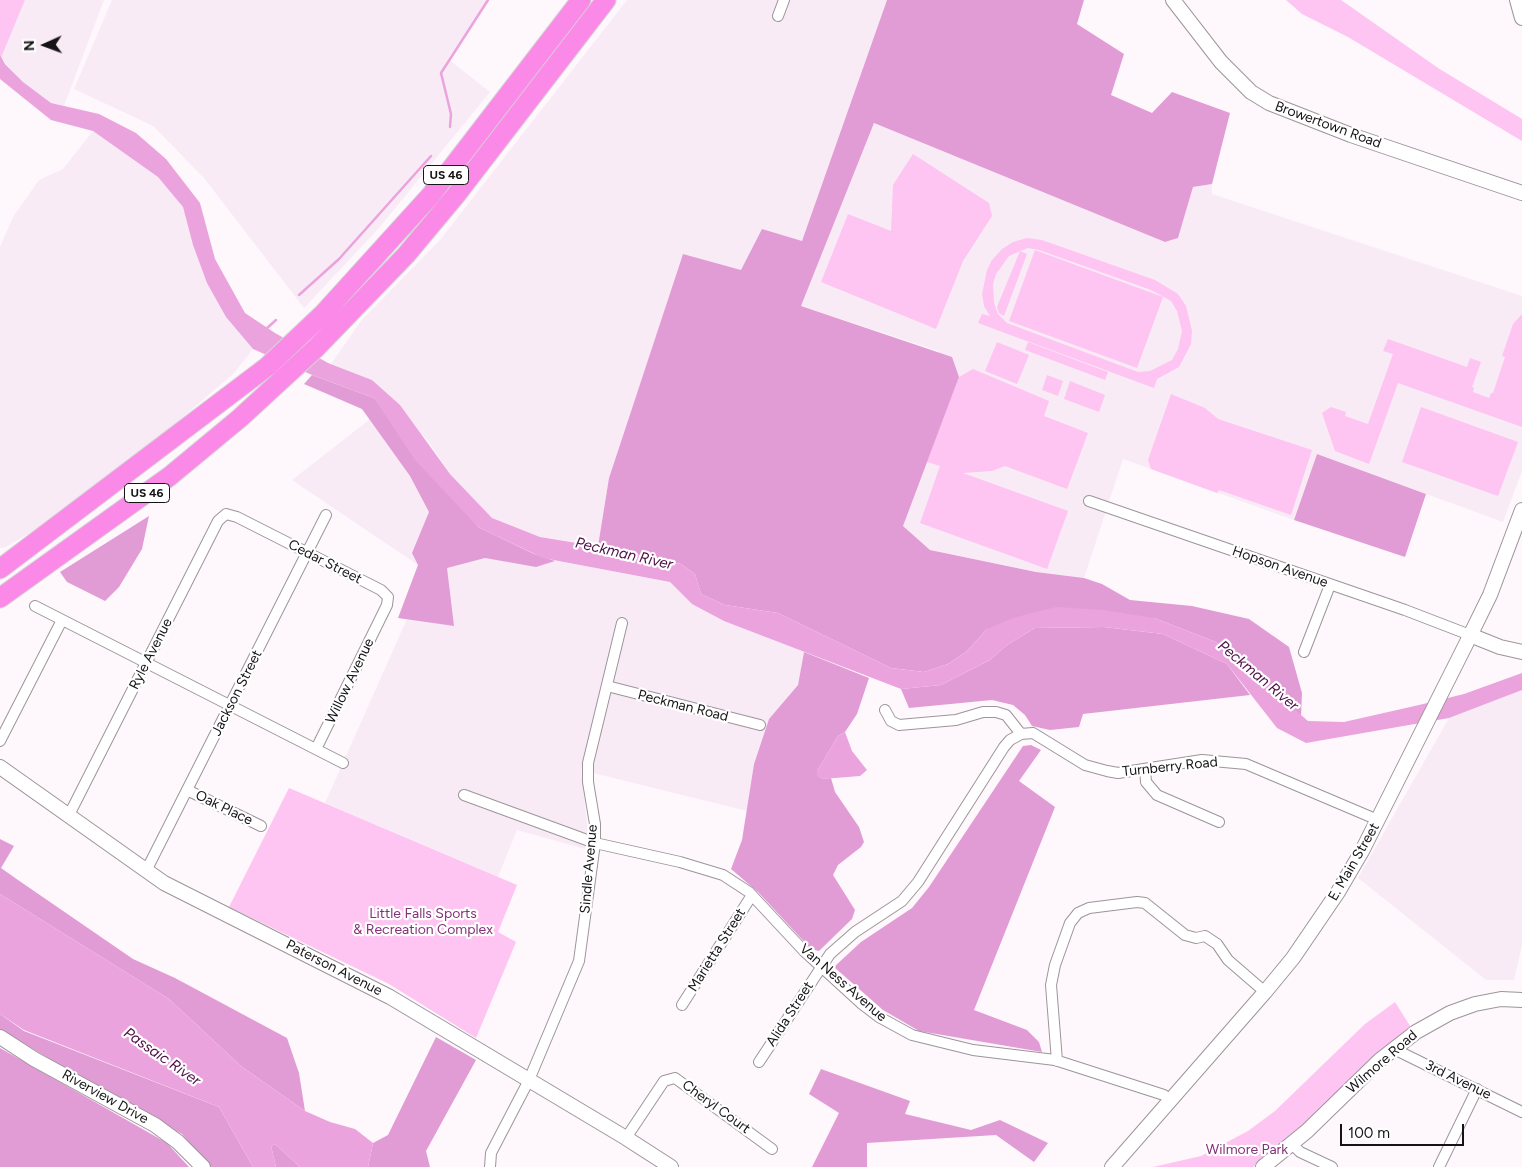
<!DOCTYPE html>
<html>
<head>
<meta charset="utf-8">
<style>
	body { margin:0 }
	#map { position:relative; width:1522px; height:1167px; overflow:hidden; background:#fef7fc; font-family:Figtree,sans-serif }
	canvas { display:block }
	.north { position:absolute; left:20px; top:20px; width:50px; height:50px; -webkit-text-stroke:4px #fff; paint-order:stroke; rotate:268deg; font-size:14px; font-weight:700; line-height:20px; text-align:center; color:#151315 }
	.north::after { content:''; display:block; margin:auto; width:18px; height:22px; background:#151315; clip-path:polygon(50% 0,100% 100%,50% 72%,0 100%) }
	.scale { position:absolute; left:1340px; top:1124px; width:124px; height:22px; box-sizing:border-box; border:2px solid #151315; border-top:0; padding-left:6px; font-size:15px; line-height:18px; white-space:nowrap; color:#151315; -webkit-text-stroke:4px #fff; paint-order:stroke }
</style>
</head>
<body>
<div id="map">
<canvas width="1522" height="1167"></canvas>
<div class="north">N</div>
<div class="scale">100 m</div>
</div>
<script>
const ctx = document.querySelector('canvas').getContext('2d');
ctx.lineJoin = 'round';
function fillPath(path, color) { ctx.fillStyle = color; ctx.fill(path, 'evenodd'); }
const poly = rows => new Path2D(rows.map(r => 'M' + r).join(''));
function stroke(path, color, width, dash) { ctx.strokeStyle = color; ctx.lineWidth = width; ctx.lineCap = dash ? 'butt' : 'round'; ctx.setLineDash(dash || []); ctx.stroke(path); }
function write(font, color, halo, rows, align = 'center') {
  ctx.font = font + ' Figtree,sans-serif'; ctx.lineWidth = 4.5; ctx.setLineDash([]); ctx.textBaseline = 'middle'; ctx.strokeStyle = halo; ctx.fillStyle = color; for (const [text, x, y, turn = 0] of rows) {
    ctx.save(); ctx.translate(x, y); ctx.rotate((+turn || 0) * Math.PI / 180); ctx.textAlign = isNaN(turn) ? turn : align; if (halo) ctx.strokeText(text, 0, 0); ctx.fillText(text, 0, 0); ctx.restore();
  }
}
fillPath(poly([
	[25,0,104,0,64,106,51,103,23,82,1,58],
	[112,0,488,0,448,59,490,92,379,228,304,308,204,178,153,126,74,89],
	[627,0,887,0,802,241,741,270,683,254,609,478,598,546,540,537,492,518,450,474,429,442,372,380,331,364,361,321,440,240],
	[874,123,1165,242,1178,238,1193,187,1212,184,1212,194,1522,296,1522,471,1503,522,1317,454,1294,520,1123,459,1084,578,1036,572,930,550,903,526,939,351,801,306],
	[93,131,158,177,183,207,193,245,226,317,253,349,234,373,154,442,58,516,6,547,0,548,0,247,13,217,39,180,63,169],
	[383,409,415,460,543,558,670,582,692,604,804,652,798,685,769,719,754,764,747,811,581,770,588,832,585,849,517,830,498,877,325,803,423,583,418,565,292,480],
	[1522,690,1522,945,1514,980,1486,980,1358,878,1449,718]
]), '#f9ebf6');
fillPath(poly([
	[0,0,25,0,1,58,0,55],
	[1286,0,1341,0,1438,68,1522,119,1522,141,1348,37,1302,14],
	[913,154,989,203,992,216,963,261,936,329,821,282,848,214,891,231,893,185],
	[1027,238,1042,240,1155,280,1178,294,1186,306,1192,331,1191,344,1179,367,1157,379,1154,388,978,323,982,314,990,316,984,306,982,294,987,270,992,260,1002,249,1013,242],
	[1028,248,1039,250,1151,290,1171,301,1177,311,1182,331,1178,349,1172,360,1150,371,1138,372,1007,323,998,314,994,303,993,284,996,274,1009,256,1020,251,997,307,999,313,1004,316,1027,254,1020,251],
	[1035,250,1163,297,1137,368,1009,321],
	[1522,314,1522,427,1398,383,1369,464,1335,451,1322,413,1331,407,1346,412,1345,416,1368,424,1393,354,1383,351,1388,339,1467,367,1470,358,1481,362,1472,387,1474,388,1473,392,1489,398,1491,393,1493,393,1505,357,1502,356,1513,324],
	[997,342,1029,355,1017,384,985,371],
	[1028,342,1108,372,1105,380,1025,350],
	[973,369,1049,401,1044,416,1088,433,1067,489,1005,466,992,471,963,473,1068,511,1047,569,920,523,940,466,927,462,959,377],
	[1047,375,1063,381,1058,396,1042,390],
	[1070,381,1105,395,1099,412,1064,399],
	[1171,394,1205,408,1218,419,1312,450,1291,515,1219,490,1217,493,1151,469,1148,460],
	[1421,407,1518,442,1498,496,1402,462],
	[289,788,517,885,498,932,516,942,476,1038,389,984,229,907],
	[1395,1002,1412,1029,1299,1131,1253,1167,1153,1167,1201,1156,1248,1131,1275,1111,1365,1024]
]), '#fec4f2');
fillPath(poly([
	[887,0,1084,0,1077,24,1124,54,1111,95,1152,113,1172,92,1230,113,1212,184,1193,187,1178,238,1165,242,874,123,801,306,952,357,959,377,903,526,930,550,1036,572,1084,578,1102,584,1130,600,1192,606,1249,619,1289,647,1302,693,1301,716,1216,642,1154,618,987,629,966,652,948,664,924,672,891,668,778,613,725,605,701,594,695,574,681,564,598,546,609,478,683,254,741,270,762,229,802,241],
	[312,375,374,398,478,527,534,554,555,561,536,567,485,558,447,568,454,626,398,618,418,565,412,553,429,512,410,476,362,409,304,384],
	[1317,454,1426,494,1405,557,1294,520],
	[149,516,142,549,119,587,105,601,67,582,60,572],
	[1104,627,1163,634,1227,664,1250,695,1083,714,1079,727,1050,730,1032,726,1025,715,1013,705,992,700,909,708,901,689,941,685,990,660,1007,645,1035,628],
	[804,652,869,678,857,714,845,732,838,736,817,771,818,776,823,779,831,778,835,792,859,827,864,842,861,847,838,865,833,875,855,910,852,919,819,951,811,949,758,892,731,869,742,840,754,764,769,719,798,685],
	[1031,745,1041,750,1019,781,1055,807,974,1010,1027,1030,1039,1042,1042,1052,919,1031,883,1010,834,967,861,942,912,908,929,887,1023,746],
	[0,839,14,846,1,868,18,880,133,959,175,978,287,1038,299,1073,305,1111,242,1067,169,999,0,894],
	[0,1014,24,1031,219,1107,253,1167,210,1167,182,1134,96,1087,0,1029],
	[436,1037,476,1060,426,1151,430,1167,368,1167,373,1143,388,1135],
	[0,1048,167,1143,189,1167,0,1167],
	[821,1069,910,1101,905,1114,971,1130,1000,1120,1048,1143,1034,1162,996,1135,867,1143,867,1167,812,1167,839,1113,809,1094],
	[275,1144,300,1167,276,1167,271,1146]
]), '#e29cd5');
fillPath(poly([
	[0,55,5,64,23,82,51,103,99,114,136,133,166,159,200,203,215,259,245,313,275,333,328,363,372,380,400,405,450,474,492,518,540,537,589,545,681,564,695,574,701,594,725,605,778,613,891,668,924,672,948,664,966,652,987,629,1013,618,1056,607,1103,610,1154,618,1216,642,1308,721,1344,722,1419,705,1464,694,1522,673,1522,690,1449,718,1306,743,1277,728,1227,664,1163,634,1104,627,1035,628,1007,645,990,660,941,685,901,689,724,621,692,604,670,582,543,558,478,527,415,460,374,398,312,375,253,349,226,317,207,283,193,245,183,207,158,177,93,131,51,120,0,79],
	[845,732,852,751,867,770,860,776,823,779,817,776,817,771,838,736],
	[0,894,169,999,242,1067,305,1111,330,1122,355,1129,373,1143,368,1167,300,1167,275,1144,271,1146,276,1167,253,1167,219,1107,24,1030,0,1014]
]), '#eba3dd');
stroke(poly([
	[450,127,451,114,441,73,488,0],
	[299,295,339,259,431,156],
	[266,329,276,320]
]), '#eba3dd', 2.5);
const street = poly([
	[778,16,784,0],
	[1089,501,1405,610,1470,635],
	[35,606,343,763],
	[1304,652,1330,585],
	[607,686,760,725],
	[885,710,891,721,899,725,956,720,983,712,996,712,1006,715,1021,734],
	[0,741,62,620],
	[1145,769,1146,782,1157,795,1219,822],
	[187,790,261,826],
	[464,795,595,843,680,862,723,875,749,892,804,951,862,1004,879,1017,912,1035,973,1050,1055,1060,1164,1095,1170,1100],
	[69,815,218,521,226,514,237,517,381,590,388,597,387,605,316,749],
	[146,871,326,515],
	[682,1005,752,895],
	[1394,1049,1522,1112],
	[1057,1061,1051,985,1055,965,1070,923,1078,913,1089,908,1137,902,1145,903,1185,935,1196,938,1205,936,1217,944,1228,960,1265,992],
	[759,1062,830,954,855,932,902,901,918,882,1004,747,1010,740,1021,734,1033,733,1085,765,1107,771,1118,773,1202,760,1246,764,1378,820],
	[626,1138,664,1081,675,1078,772,1149],
	[1292,1144,1300,1152,1332,1167],
	[490,1167,491,1153,529,1080,579,961,595,843,595,824,588,782,588,763,622,623],
	[1439,1167,1477,1089]
]);
const secondary = poly([
	[1173,0,1221,62,1251,92,1269,103,1351,135,1522,193],
	[1517,0,1522,18],
	[1470,635,1500,647,1522,652],
	[0,767,164,883,390,997,626,1138,671,1167],
	[0,1037,34,1059,155,1125,178,1142,203,1167],
	[1112,1167,1265,992,1293,958,1338,892,1362,851,1465,646,1490,595,1522,510],
	[1263,1167,1307,1131,1380,1060,1416,1032,1450,1013,1475,1004,1501,999,1522,1000]
]);
const highway = poly([
	[0,569,268,366,323,314,431,195,581,0],
	[0,598,170,476,240,418,316,348,406,255,456,195,606,0]
]);
stroke(street, '#9c959a', 12);
stroke(secondary, '#9c959a', 16);
stroke(highway, '#d5d5d5', 21);
stroke(street, '#fff', 10);
stroke(secondary, '#fff', 14);
stroke(highway, '#fb89e8', 19);
for (const [x, y, w] of [
	[446,175,45],
	[147,493,45]
]) { const box = new Path2D(); box.roundRect(x - w / 2, y - 9.5, w, 19, 4); ctx.fillStyle = '#fff'; ctx.fill(box); stroke(box, '#151315', 1); }
write('bold 12px', '#151315', null, [
	["US 46",446,175],
	["US 46",147,493]
]);
write('14px', '#151315', '#fff', [
	["Browertown Road",1328,125,20],
	["Cedar Street",325,562,27],
	["Hopson Avenue",1280,567,19],
	["Ryle Avenue",151,654,-63],
	["Willow Avenue",350,681,-64],
	["Jackson Street",237,693,-63],
	["Peckman Road",683,706,14],
	["Turnberry Road",1170,767,-6],
	["Oak Place",224,808,26],
	["E. Main Street",1354,862,-60],
	["Sindle Avenue",589,869,-85],
	["Marietta Street",717,950,-58],
	["Paterson Avenue",334,968,27],
	["Van Ness Avenue",843,983,41],
	["Alida Street",790,1014,-57],
	["Wilmore Road",1382,1062,-41],
	["3rd Avenue",1458,1080,26],
	["Riverview Drive",105,1097,29],
	["Cheryl Court",716,1107,36]
]);
write('14px', '#843278', '#fff', [
	["Little Falls Sports",423,914],
	["& Recreation Complex",423,930],
	["Wilmore Park",1247,1150]
]);
write('italic 15px', '#4e1046', '#fff', [
	["Peckman River",624,554,13],
	["Peckman River",1258,676,40],
	["Passaic River",162,1057,35]
]);
</script>
</body>
</html>
